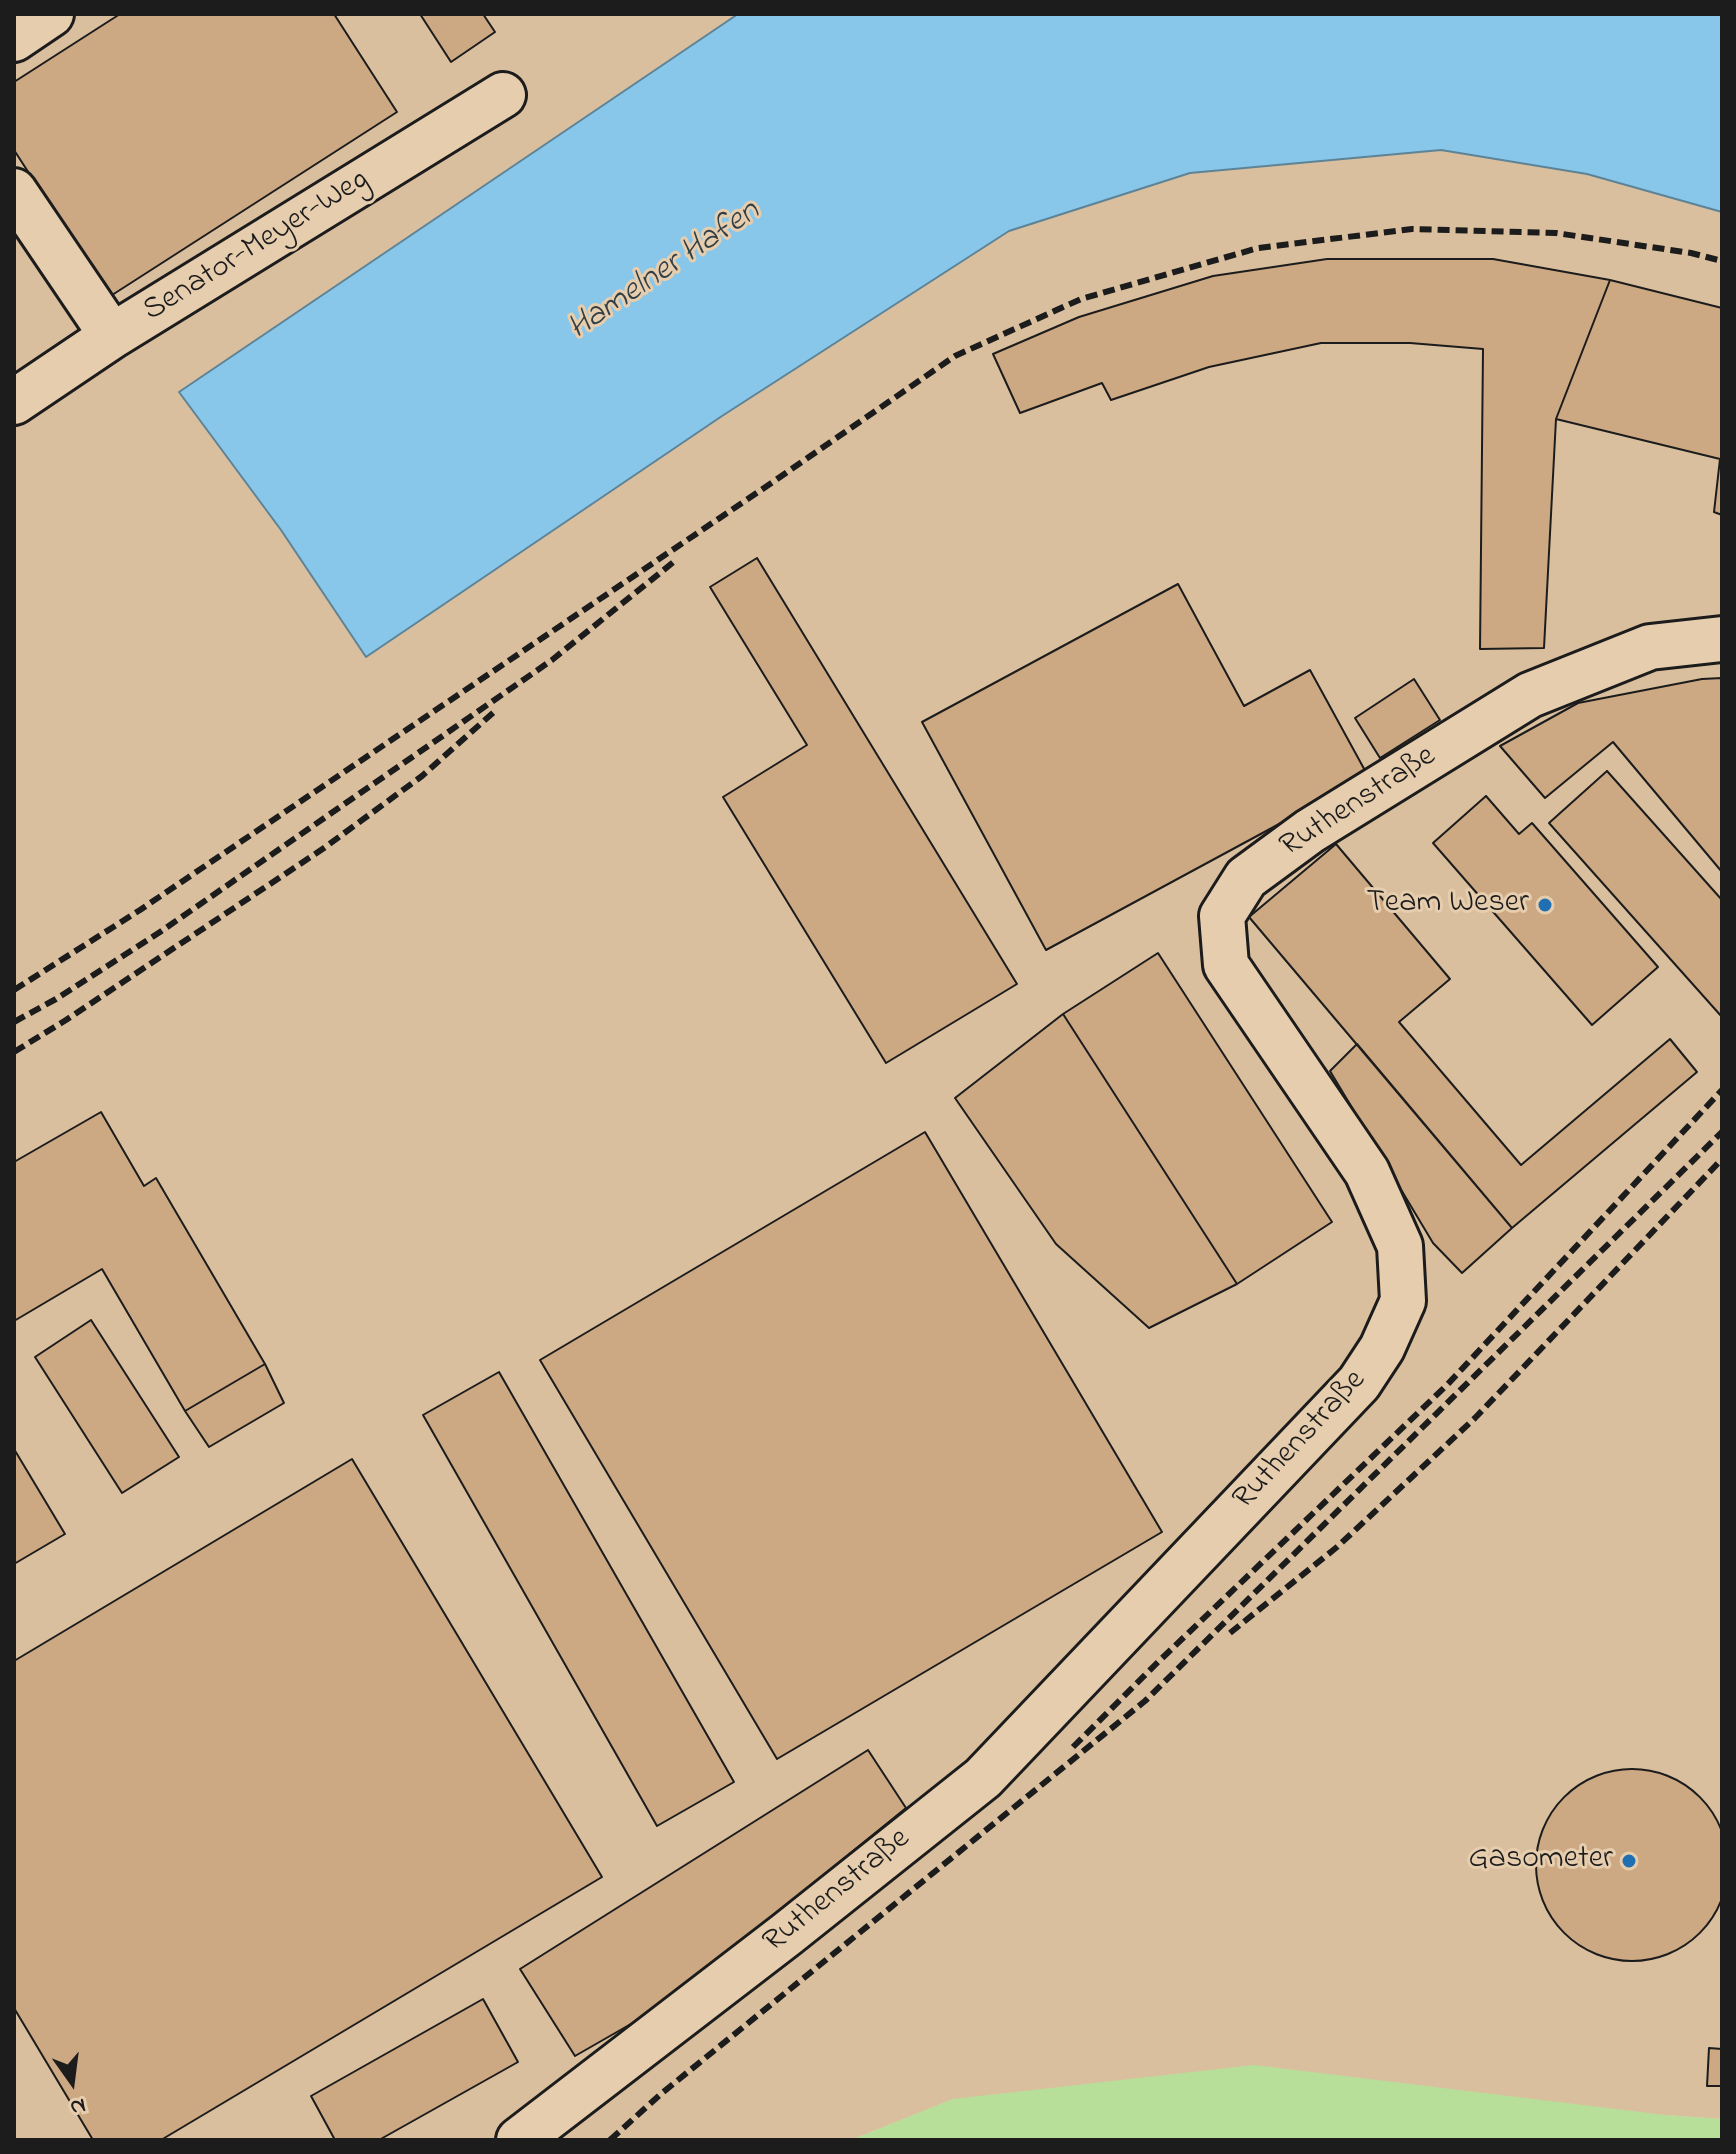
<!DOCTYPE html>
<html>
<head>
<meta charset="utf-8">
<style>
	body { margin:0 }
	#map { position:relative; width:1736px; height:2154px; overflow:hidden; background:#e6cdae; font-family:"Indie Flower",sans-serif }
	canvas { display:block }
	.frame { position:absolute; inset:0; border:16px solid #1c1c1c; pointer-events:none }
	.north { position:absolute; left:32px; top:2042px; width:80px; height:80px; -webkit-text-stroke:6px #e6cdae; paint-order:stroke; rotate:166deg; font-size:22px; font-weight:700; line-height:32px; text-align:center; color:#1c1c1c }
	.north::after { content:''; display:block; margin:auto; width:28px; height:36px; background:#1c1c1c; clip-path:polygon(50% 0,100% 100%,50% 72%,0 100%) }
</style>
</head>
<body>
<div id="map">
<canvas width="1736" height="2154"></canvas>
<div class="frame"></div>
<div class="north">N</div>
</div>
<script>
const ctx = document.querySelector('canvas').getContext('2d');
ctx.lineJoin = 'round';
function fillPath(path, color) { ctx.fillStyle = color; ctx.fill(path, 'evenodd'); }
const poly = rows => new Path2D(rows.map(r => 'M' + r).join(''));
function stroke(path, color, width, dash) { ctx.strokeStyle = color; ctx.lineWidth = width; ctx.lineCap = dash ? 'butt' : 'round'; ctx.setLineDash(dash || []); ctx.stroke(path); }
function write(font, color, halo, rows, align = 'center') {
  ctx.font = font + ' "Indie Flower",sans-serif'; ctx.lineWidth = 6; ctx.setLineDash([]); ctx.textBaseline = 'middle'; ctx.strokeStyle = halo; ctx.fillStyle = color; for (const [text, x, y, turn = 0] of rows) {
    ctx.save(); ctx.translate(x, y); ctx.rotate((+turn || 0) * Math.PI / 180); ctx.textAlign = isNaN(turn) ? turn : align; if (halo) ctx.strokeText(text, 0, 0); ctx.fillText(text, 0, 0); ctx.restore();
  }
}
fillPath(poly([
	[14,14,1722,14,1722,1234,1719,1237,1722,1241,1722,2119,1665,2115,953,2099,851,2140,14,2140]
]), '#dabf9e');
fillPath(poly([
	[1254,2065,1665,2115,1722,2119,1722,2140,851,2140,953,2099]
]), '#b7df9a');
const water = poly([
	[738,14,1722,14,1722,212,1587,174,1441,150,1190,173,1009,231,722,416,366,657,281,530,179,392,738,14]
]);
fillPath(water, '#88c7e9');
stroke(water, '#5d8397', 2);
const building = poly([
	[120,14,334,14,397,112,109,297,14,150,14,82,120,14],
	[420,14,483,14,495,32,451,62,420,14],
	[1327,259,1493,259,1610,280,1556,419,1544,648,1480,649,1483,349,1410,343,1321,343,1209,367,1111,400,1102,383,1020,413,993,354,1079,317,1213,276,1327,259],
	[1610,280,1722,308,1722,515,1714,512,1720,459,1556,419,1610,280],
	[757,558,1017,984,886,1063,723,797,807,745,710,587,757,558],
	[1178,584,1244,706,1310,670,1368,776,1046,950,922,722,1178,584],
	[1722,678,1722,872,1613,742,1545,798,1500,746,1578,703,1702,679,1722,678],
	[1414,679,1440,720,1380,758,1355,718,1414,679],
	[1607,771,1722,900,1722,1017,1549,823,1607,771],
	[1486,796,1519,834,1532,823,1658,967,1592,1025,1433,843,1486,796],
	[1336,844,1450,979,1399,1022,1521,1165,1670,1039,1697,1072,1512,1228,1249,917,1336,844],
	[1158,953,1332,1222,1237,1284,1063,1014,1158,953],
	[1063,1014,1237,1284,1149,1328,1056,1244,955,1098,1063,1014],
	[1357,1044,1512,1228,1462,1273,1433,1243,1330,1071,1357,1044],
	[101,1112,144,1186,156,1178,265,1364,185,1411,102,1269,14,1321,14,1162,101,1112],
	[925,1132,1162,1532,777,1759,540,1360,925,1132],
	[91,1320,179,1457,122,1493,35,1357,91,1320],
	[265,1364,284,1403,209,1447,185,1411,265,1364],
	[499,1372,734,1782,657,1826,423,1415,499,1372],
	[14,1449,65,1534,14,1564,14,1449],
	[352,1459,602,1877,161,2140,93,2140,14,2008,14,1661,352,1459],
	[868,1750,906,1808,664,2005,575,2056,520,1969,868,1750],
	'1536 1865a96 96 0 1 1 192 0a96 96 0 1 1-192 0Z',
	[483,1999,518,2062,379,2140,335,2140,311,2096,483,1999],
	[1709,2048,1722,2049,1722,2086,1707,2086,1709,2048]
]);
fillPath(building, '#cca883');
stroke(building, '#1c1c1c', 2);
const minor = poly([
	[14,39,51,14],
	[14,191,112,336],
	[14,402,112,336,503,95],
	[519,2140,787,1934,983,1778,1359,1383,1382,1348,1403,1301,1400,1246,1367,1172,1226,965,1222,916,1246,878,1310,831,1530,695,1650,647,1722,639]
]);
stroke(minor, '#1c1c1c', 50);
stroke(minor, '#e6cdae', 44);
stroke(poly([
	[14,990,140,910,767,486,955,356,1081,299,1258,248,1412,229,1556,233,1691,253,1722,261],
	[14,1022,56,999,160,932,552,660,676,560],
	[14,1052,66,1020,324,848,422,776,495,711],
	[1230,1633,1337,1547,1475,1418,1722,1159],
	[1073,1747,1156,1664,1447,1385,1722,1090],
	[610,2140,662,2093,1145,1701,1722,1132]
]), '#1c1c1c', 6, [12, 6]);
for (const [x, y, r, color] of [
	[1545,905,8,"#1f6fb2"],
	[1629,1861,8,"#1f6fb2"]
]) { const dot = new Path2D(); dot.arc(x, y, r, 0, 2 * Math.PI); ctx.fillStyle = color; ctx.fill(dot); stroke(dot, '#e6cdae', 3); }
write('32px', '#1c1c1c', '#e6cdae', [
	["Senator-Meyer-Weg",257,247,-32],
	["Ruthenstraße",1359,803,-33],
	["Ruthenstraße",1301,1441,-47],
	["Ruthenstraße",838,1892,-39]
]);
write('32px', '#1c1c1c', '#e6cdae', [
	["Team Weser",1529,905],
	["Gasometer",1613,1861]
], 'right');
write('italic 34px', '#323e45', '#e6cdae', [
	["Hamelner Hafen",665,272,-34]
]);
</script>
</body>
</html>
